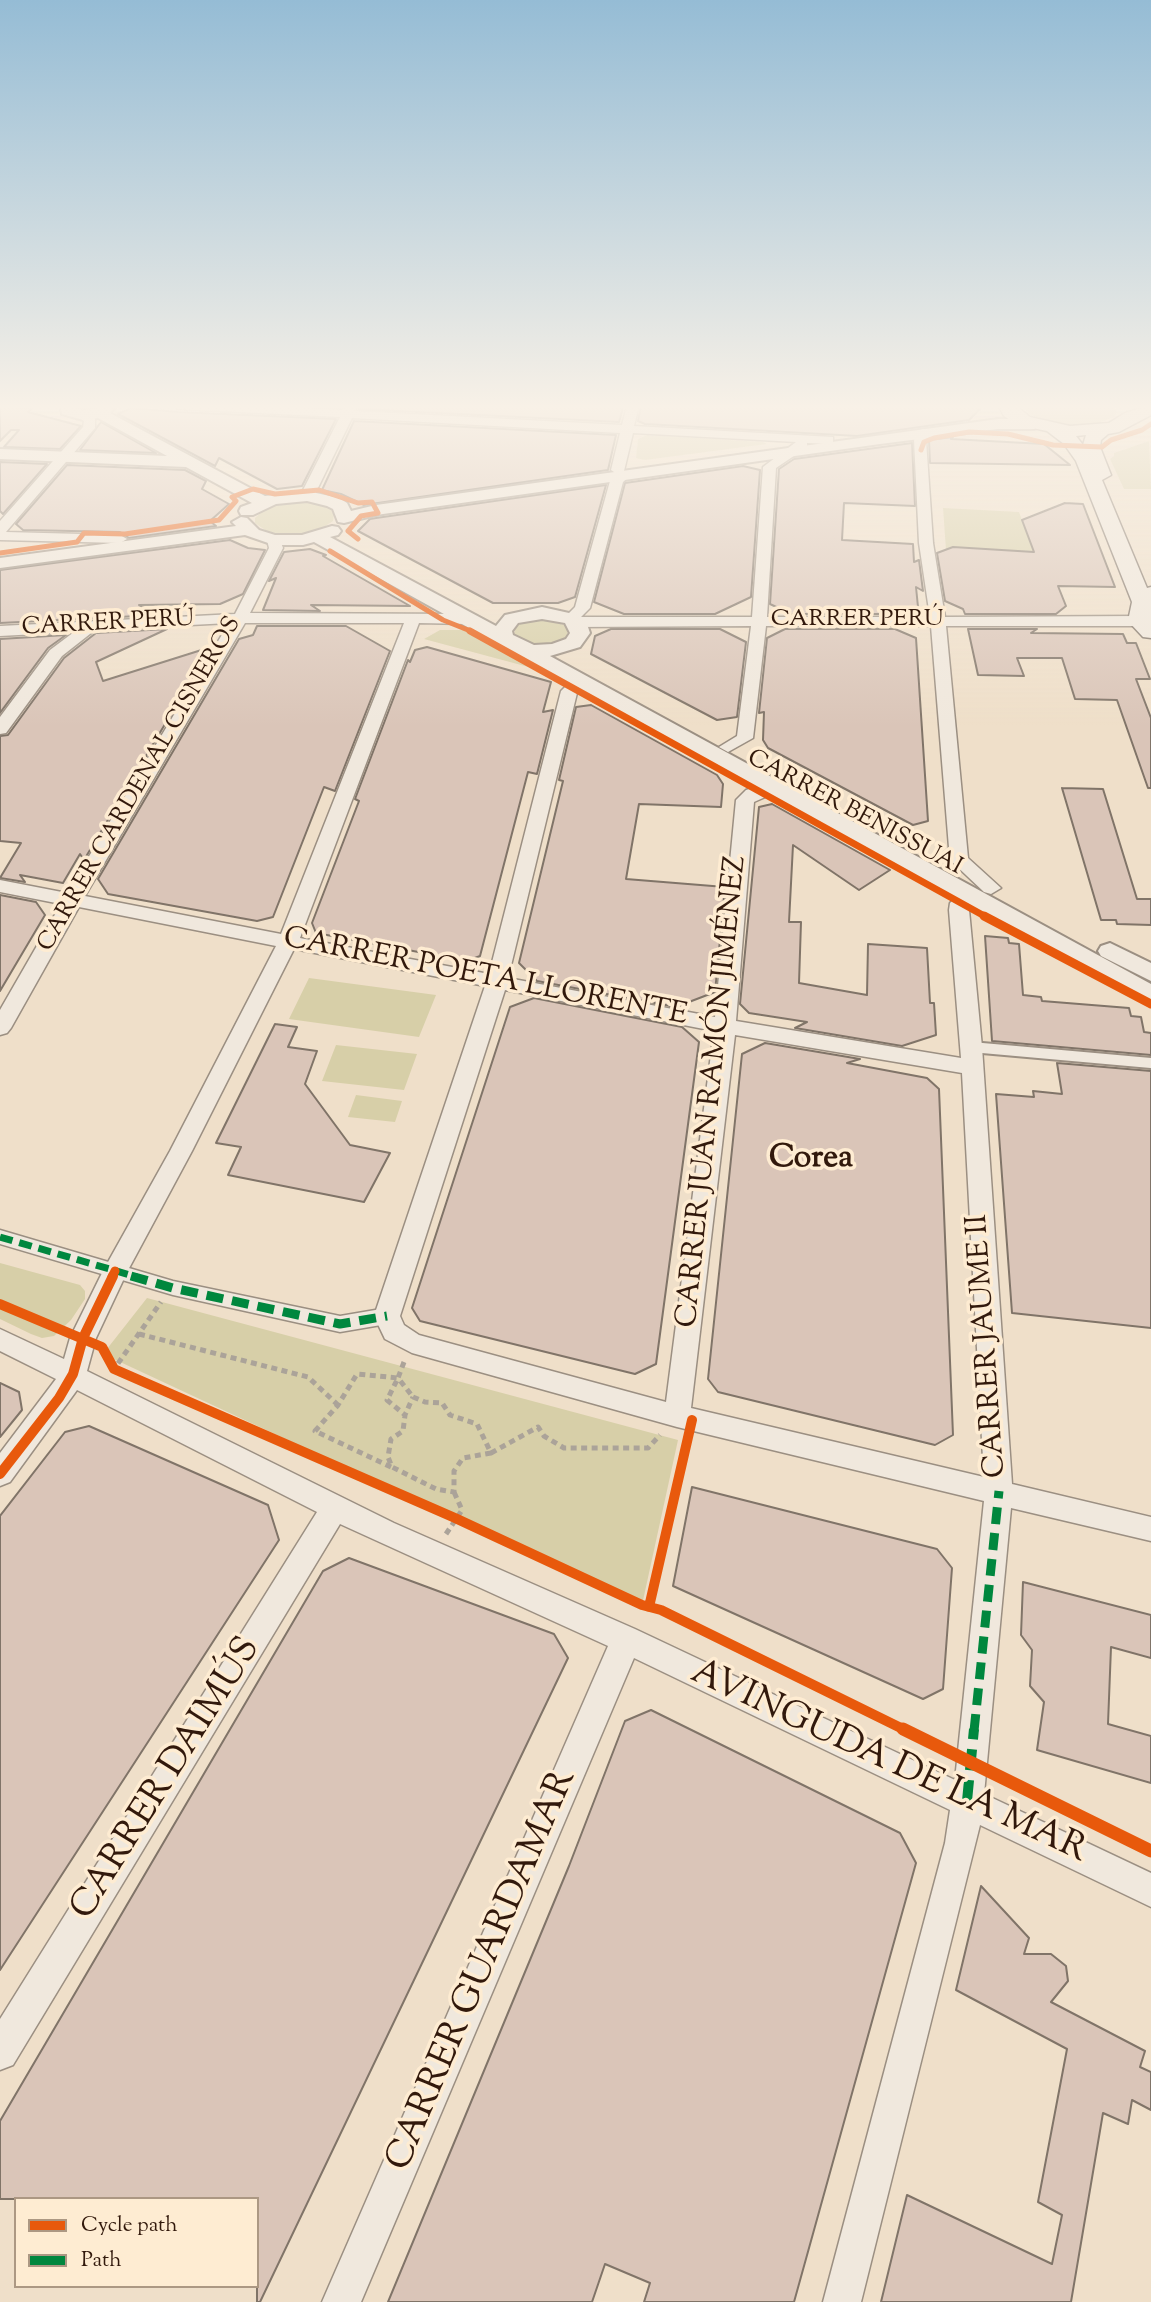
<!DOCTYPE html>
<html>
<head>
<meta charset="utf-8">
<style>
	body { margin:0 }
	#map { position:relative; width:1151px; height:2302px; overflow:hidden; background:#efdfc9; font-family:"Sorts Mill Goudy",serif }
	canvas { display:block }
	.legend { position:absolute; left:14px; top:2197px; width:245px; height:91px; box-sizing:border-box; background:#feecd2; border:2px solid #ac9883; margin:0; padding:9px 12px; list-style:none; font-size:21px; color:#32190c }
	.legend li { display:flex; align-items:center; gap:14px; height:35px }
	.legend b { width:35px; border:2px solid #ac9883 }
</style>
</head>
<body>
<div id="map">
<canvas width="1151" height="2302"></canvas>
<ul class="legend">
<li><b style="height:9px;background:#e8590c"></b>Cycle path</li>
<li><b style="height:9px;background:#00873e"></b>Path</li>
</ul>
</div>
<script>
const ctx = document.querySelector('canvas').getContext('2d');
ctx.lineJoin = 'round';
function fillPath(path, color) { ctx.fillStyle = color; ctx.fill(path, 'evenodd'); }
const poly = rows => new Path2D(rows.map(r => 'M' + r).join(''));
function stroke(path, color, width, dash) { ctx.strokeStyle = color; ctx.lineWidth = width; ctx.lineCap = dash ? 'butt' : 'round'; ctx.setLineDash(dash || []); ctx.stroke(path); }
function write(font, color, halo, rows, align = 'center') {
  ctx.font = font + ' "Sorts Mill Goudy",serif'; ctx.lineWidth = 7; ctx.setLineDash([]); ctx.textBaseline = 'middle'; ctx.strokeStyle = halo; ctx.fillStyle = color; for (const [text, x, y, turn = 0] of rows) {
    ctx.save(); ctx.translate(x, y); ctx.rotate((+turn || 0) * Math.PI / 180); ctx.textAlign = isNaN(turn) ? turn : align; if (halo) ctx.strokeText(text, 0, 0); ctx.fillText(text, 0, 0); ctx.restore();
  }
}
fillPath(poly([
	[1022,405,1114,405,1117,412,1114,417,1096,424,1069,425,1042,419,1031,415],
	[647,435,763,442,767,444,645,460,636,458,638,439],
	[1149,441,1151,489,1124,489,1110,459,1114,456,1114,453],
	[303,501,325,505,331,510,334,515,333,521,318,531,292,535,268,532,255,523,255,518,267,507],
	[943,508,1019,512,1034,552,957,547,946,550],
	[542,619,564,625,568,628,567,637,548,646,530,645,514,636,515,628,520,624],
	[440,630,465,630,536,669,424,639],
	[309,978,436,995,419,1037,289,1019],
	[336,1045,417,1054,404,1090,322,1081],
	[356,1095,402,1101,395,1122,348,1117],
	[0,1263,80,1285,85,1291,85,1299,71,1320,54,1336,42,1338,31,1334,0,1319],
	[147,1298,678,1440,642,1605,103,1354]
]), '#d7cfa8');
const building = poly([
	[360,405,624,405,619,422,359,409,360,405],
	[641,405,984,405,969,420,857,436,645,424,638,421,641,405],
	[0,406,32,408,28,412,81,426,60,449,4,447,19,430,11,430,0,441,0,406],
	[131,408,178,412,336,419,302,486,277,489,219,458,215,466,118,414,131,408],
	[354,421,616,435,608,470,364,505,341,494,322,490,354,421],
	[101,422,156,453,80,450,101,422],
	[953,437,951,439,1044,444,1070,465,930,463,929,440,953,437],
	[912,443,915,506,844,503,842,540,913,544,914,562,919,560,923,591,916,587,918,607,894,614,791,614,770,604,779,469,794,459,912,443],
	[0,462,47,464,3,514,0,511,0,462],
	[67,465,185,470,206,481,202,489,229,504,210,521,216,526,129,538,120,532,23,530,16,524,67,465],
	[743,466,760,470,751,597,715,614,624,614,594,602,625,483,743,466],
	[606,485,575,597,558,603,493,603,358,531,370,519,376,518,606,485],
	[1065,503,1083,504,1115,587,1058,586,1066,606,1056,614,965,614,963,609,945,601,937,553,953,547,1034,552,1022,520,1065,503],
	[230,540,248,548,265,550,243,594,220,604,139,605,158,615,0,623,0,570,230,540],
	[310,549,326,555,323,556,410,606,311,605,320,611,263,610,276,578,269,581,284,552,310,549],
	[257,626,346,626,390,651,335,791,324,787,273,917,257,921,108,894,98,879,239,639,253,635,257,626],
	[167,629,96,662,103,681,211,647,84,860,80,854,63,883,20,875,25,882,0,878,21,843,0,841,0,736,8,735,64,658,96,633,167,629],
	[611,629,720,629,746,642,737,717,717,720,591,654,595,636,611,629],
	[785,629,895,629,916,638,928,821,913,825,768,748,763,740,764,712,759,713,767,638,785,629],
	[968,629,1037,629,1031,633,1123,634,1127,643,1136,643,1150,679,1136,679,1151,718,1151,788,1148,788,1117,700,1075,699,1062,658,1017,658,1024,676,978,675,968,629],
	[66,635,48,648,0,713,0,639,66,635],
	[427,647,551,682,543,712,553,710,537,774,528,772,480,956,467,961,316,933,312,923,359,801,355,799,408,660,410,662,415,650,427,647],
	[591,705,717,775,723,784,721,807,639,804,626,879,725,887,715,992,676,1007,537,981,519,963,563,781,559,780,576,707,591,705],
	[1062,788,1103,789,1137,899,1151,899,1151,925,1117,924,1116,920,1101,920,1062,788],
	[772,804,890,870,859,890,793,845,789,922,801,922,799,983,867,995,868,944,927,948,930,1003,934,1003,936,1035,902,1046,795,1028,807,1022,749,1013,740,1004,759,807,772,804],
	[0,895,36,902,45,915,0,991,0,895],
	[985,936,1008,938,1009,943,1019,944,1023,995,1041,997,1042,1001,1129,1008,1131,1016,1141,1017,1144,1032,1151,1033,1151,1055,992,1041,985,936],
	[534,998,682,1027,699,1042,656,1364,635,1374,420,1321,412,1308,510,1007,534,998],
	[275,1024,297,1027,288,1047,317,1051,305,1084,350,1145,390,1153,364,1202,228,1175,241,1147,216,1143,275,1024],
	[765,1043,860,1059,847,1063,927,1078,939,1089,953,1435,935,1445,718,1392,708,1379,742,1054,765,1043],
	[1057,1063,1151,1071,1151,1328,1012,1313,996,1094,1034,1097,1033,1091,1062,1094,1057,1063],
	[0,1383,19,1392,22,1410,0,1437,0,1383],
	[89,1426,268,1505,279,1540,0,1970,0,1516,65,1432,89,1426],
	[692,1487,937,1549,952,1568,943,1689,923,1699,673,1586,692,1487],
	[349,1558,554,1634,568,1658,260,2302,257,2302,257,2199,0,2199,0,2121,323,1571,349,1558],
	[1023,1582,1151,1615,1151,1658,1111,1647,1108,1724,1151,1736,1151,1783,1037,1750,1044,1702,1030,1686,1032,1650,1021,1635,1023,1582],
	[651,1710,900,1833,916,1863,794,2302,644,2302,650,2283,605,2264,592,2302,388,2302,569,1866,625,1721,651,1710],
	[981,1886,1029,1938,1024,1954,1051,1954,1066,1966,1068,1981,1051,2002,1145,2051,1140,2067,1151,2072,1151,2110,1132,2100,1128,2124,1103,2113,1071,2302,881,2302,907,2195,1052,2264,1062,2215,1038,2202,1067,2049,956,1990,981,1886]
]);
fillPath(building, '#dac5b8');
stroke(building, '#807468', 2);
const service = poly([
	[971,1047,1151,1063]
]);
const pedestrian = poly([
	[0,1230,173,1281,340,1316,387,1308,394,1311,397,1316,394,1321,387,1324,340,1332,173,1295,0,1244,0,1230]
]);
const minor = poly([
	[172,405,249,405,343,410,346,405,358,405,355,411,622,425,627,405,639,405,634,426,833,437,833,443,829,444,807,443,807,447,776,468,767,617,930,617,919,543,914,440,920,430,924,429,930,433,926,440,933,543,945,617,1139,616,1147,621,1139,626,946,626,968,858,1001,888,991,894,984,892,950,860,931,626,766,626,753,738,728,752,719,747,737,736,751,626,575,627,566,622,563,619,575,607,610,481,617,474,611,470,620,433,352,418,314,496,307,500,300,496,340,417,178,409,172,405],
	[633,433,796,442,763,467,752,617,581,617,590,608,623,482,631,475,624,471,633,433],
	[83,411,95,417,95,428,6,532,120,535,127,539,120,543,0,540,0,521,83,427,84,421,77,415,83,411],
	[274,536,279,537,283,548,250,613,468,614,476,619,468,624,419,623,300,938,489,974,561,691,574,678,580,676,588,681,577,693,508,978,715,1017,736,800,746,790,775,781,784,786,781,790,754,802,736,1021,961,1058,949,910,950,903,962,891,969,889,979,895,969,905,969,910,982,1047,1012,1484,1151,1517,1151,1541,1011,1508,984,1794,1151,1873,1151,1907,980,1825,861,2302,823,2302,945,1843,950,1810,634,1658,361,2302,322,2302,608,1646,340,1524,13,2065,0,2070,0,2019,317,1512,77,1390,10,1482,0,1486,0,1453,56,1379,0,1351,0,1329,64,1359,70,1338,103,1271,170,1151,276,946,79,907,11,1028,7,1033,0,1035,0,1010,61,904,0,892,0,880,67,893,229,623,95,630,62,656,6,733,0,734,0,717,50,650,74,632,0,636,0,626,235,614,269,548,267,540,274,536],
	[245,623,404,623,281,934,85,896,245,623],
	[294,949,485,986,374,1316,385,1339,412,1353,677,1427,984,1501,955,1780,635,1629,394,1523,87,1371,96,1338,127,1272,192,1151,294,949],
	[505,990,714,1031,666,1402,419,1335,404,1325,400,1316,505,990],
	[735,1035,962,1073,984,1477,691,1408,735,1035]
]);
const tertiary = poly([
	[60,405,76,405,75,408,83,410,96,409,101,405,118,405,110,413,265,496,307,491,339,498,347,503,351,511,376,505,998,419,1034,419,1042,424,1034,429,998,429,880,444,376,515,344,523,338,522,333,509,327,506,307,501,276,504,253,515,241,515,239,511,241,507,252,503,186,467,0,459,0,449,167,456,98,418,83,420,62,414,60,405],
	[241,517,247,518,259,530,275,535,302,535,332,526,338,527,341,531,338,535,330,537,496,626,505,615,542,607,578,615,588,627,590,633,580,647,550,656,1151,984,1151,1003,1142,1001,314,542,303,545,274,545,245,535,0,568,0,558,236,526,232,522,241,517],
	[542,619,565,623,570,633,566,639,552,644,534,645,513,635,512,631,518,623,542,619],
	[1110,943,1151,963,1151,981,1101,956,1098,951,1101,946,1110,943]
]);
const secondary = poly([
	[998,405,1015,405,1030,417,1070,426,1109,423,1125,413,1151,405,1151,415,1119,432,1108,434,1101,440,1100,447,1111,475,1102,480,1147,588,1151,587,1151,638,1143,637,1128,621,1132,602,1076,461,1064,444,1047,431,1018,425,1004,416,998,405],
	[1086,435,1083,445,1076,436,1086,435]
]);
stroke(service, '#9b8f82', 14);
stroke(pedestrian, '#9b8f82', 3);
stroke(minor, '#9b8f82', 3);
stroke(tertiary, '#9b8f82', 4);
stroke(secondary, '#807468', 3);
stroke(poly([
	[139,1334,308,1377,338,1405],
	[404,1362,398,1378,413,1397],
	[112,1372,161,1302],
	[413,1397,425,1402,442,1403,450,1415,477,1424,491,1453,463,1458,454,1471,454,1492,436,1489,392,1467,388,1457,391,1439,403,1431,405,1415,413,1397],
	[491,1453,538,1427,544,1436,564,1448,648,1448,660,1435],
	[391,1467,315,1431,338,1405,357,1374,398,1378,387,1400,405,1415],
	[446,1534,462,1510,454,1492]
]), '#aba399', 5, [6, 4.5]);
stroke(service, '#f0e8dd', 10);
fillPath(pedestrian, '#f0e8dd');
fillPath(minor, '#f0e8dd');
fillPath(tertiary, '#f0e8dd');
fillPath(secondary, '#f0e8dd');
stroke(poly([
	[0,1237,137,1277]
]), '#00873e', 7, [13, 7]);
stroke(poly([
	[131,1276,173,1288,340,1324,387,1316],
	[974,1731,999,1491]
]), '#00873e', 9, [17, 9]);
stroke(poly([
	[967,1801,974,1729]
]), '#00873e', 10, [21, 10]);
stroke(poly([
	[921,450,924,442,934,438,969,432,1008,434,1053,445,1102,447,1111,440,1142,430,1151,424],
	[330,551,443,620,473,632],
	[0,553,77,542,84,533,125,534,219,520,236,501,232,497,253,489,275,494,319,490,358,503,372,502,378,513,361,516,348,531,358,539]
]), '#e8590c', 5);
stroke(poly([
	[470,631,988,918]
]), '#e8590c', 7);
stroke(poly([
	[984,916,1151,1004],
	[112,1277,115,1271]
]), '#e8590c', 9);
stroke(poly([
	[0,1304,102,1347,114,1369,455,1518,642,1605,661,1610,907,1731],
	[0,1474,59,1398,73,1374,83,1338,113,1276],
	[649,1607,692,1420]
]), '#e8590c', 10);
stroke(poly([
	[903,1729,1151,1851]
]), '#e8590c', 13);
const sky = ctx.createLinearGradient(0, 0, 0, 727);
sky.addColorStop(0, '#95bcd5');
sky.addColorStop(0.56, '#f8f1e7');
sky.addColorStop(1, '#f8f1e700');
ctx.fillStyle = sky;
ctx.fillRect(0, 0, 1151, 727);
write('24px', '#32190c', '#feecd2', [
	["CARRER PERÚ",857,621],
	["CARRER PERÚ",108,625,-3],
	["CARRER CARDENAL CISNEROS",141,785,-60],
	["CARRER BENISSUAI",854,814,28]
]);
write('30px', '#32190c', '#feecd2', [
	["CARRER POETA LLORENTE",485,979,11],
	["CARRER JUAN RAMÓN JIMÉNEZ",714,1092,-84],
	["CARRER JAUME II",989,1346,-94]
]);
write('bold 32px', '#32190c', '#feecd2', [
	["Corea",811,1161]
]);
write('37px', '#32190c', '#feecd2', [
	["AVINGUDA DE LA MAR",888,1764,25],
	["CARRER DAIMÚS",168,1780,-58],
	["CARRER GUARDAMAR",484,1971,-67]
]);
</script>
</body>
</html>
